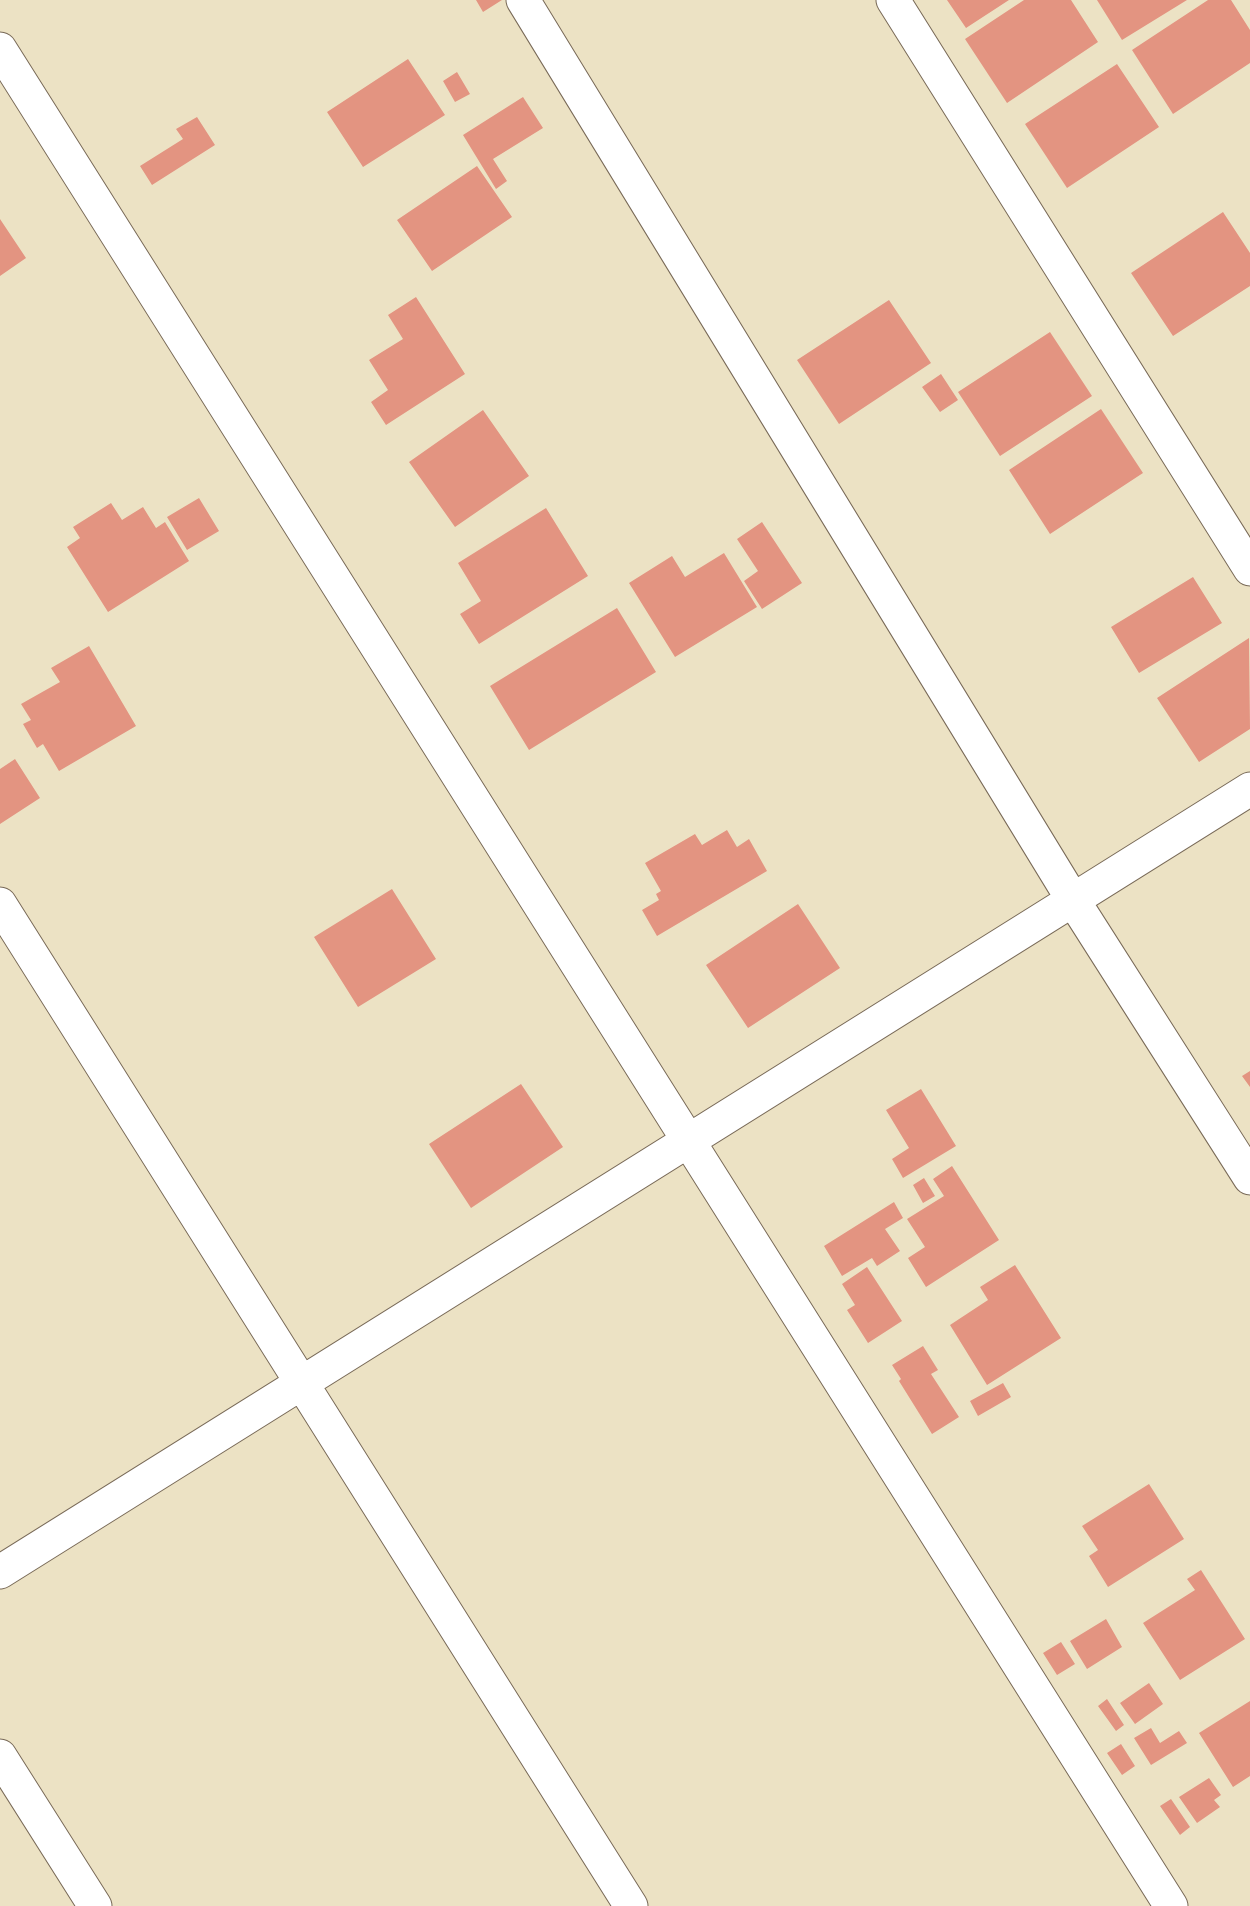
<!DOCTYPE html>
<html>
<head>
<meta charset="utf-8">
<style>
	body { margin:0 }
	canvas { display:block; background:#ece2c4 }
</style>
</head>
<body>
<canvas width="1250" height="1906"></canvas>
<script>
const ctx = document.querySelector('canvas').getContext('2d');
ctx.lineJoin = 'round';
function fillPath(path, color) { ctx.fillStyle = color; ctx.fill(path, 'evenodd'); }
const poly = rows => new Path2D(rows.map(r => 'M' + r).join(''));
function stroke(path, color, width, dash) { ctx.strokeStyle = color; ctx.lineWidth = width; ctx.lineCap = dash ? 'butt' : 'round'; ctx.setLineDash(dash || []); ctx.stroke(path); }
fillPath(poly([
	[476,0,502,0,483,12],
	[947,0,1009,0,966,28],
	[1024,0,1071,0,1098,42,1007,103,965,39],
	[1097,0,1187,0,1122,40],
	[1208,0,1231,0,1250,30,1250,63,1173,114,1132,50],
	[408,59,445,115,363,167,327,112],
	[1117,64,1159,127,1067,188,1025,124],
	[457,72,470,94,455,102,443,81],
	[523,97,543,128,493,159,507,181,496,189,463,135],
	[197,117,215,145,152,185,140,166,183,139,176,129],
	[477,166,512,217,432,271,397,220],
	[1223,212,1250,253,1250,286,1173,336,1131,273],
	[0,219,26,258,0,276],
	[416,297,465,374,386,425,371,402,388,390,369,360,403,339,388,315],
	[889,300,931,363,839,424,797,360],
	[1050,332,1092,396,1000,456,958,392],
	[941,374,958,400,940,412,922,387],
	[1101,409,1143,473,1050,534,1009,470],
	[483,410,529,476,455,527,409,462],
	[199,498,219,531,187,550,167,517],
	[111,503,122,520,143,507,156,528,165,522,189,561,108,612,67,547,80,538,73,527],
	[546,508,588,576,479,644,460,614,481,601,458,563],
	[762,522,802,583,762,609,744,581,758,571,737,539],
	[724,553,757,607,675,657,629,583,672,556,685,577],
	[1193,577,1222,623,1139,673,1111,627],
	[617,608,656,672,529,750,490,686],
	[1249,638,1250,729,1199,762,1157,698],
	[89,646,136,726,59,771,43,744,37,748,23,724,31,720,21,704,60,682,51,668],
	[15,759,40,798,0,824,0,769],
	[727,830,737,847,749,839,767,871,657,936,642,910,659,900,656,894,661,891,645,863,695,834,702,845],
	[392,889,436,959,358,1007,314,937],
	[798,904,840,968,748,1028,706,965],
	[1250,1071,1250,1087,1242,1076],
	[521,1084,563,1147,471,1208,429,1144],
	[921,1089,956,1146,903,1178,892,1159,909,1148,886,1110],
	[952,1166,999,1240,926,1287,908,1258,925,1247,907,1219,944,1196,933,1179],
	[924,1178,935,1196,923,1203,913,1185],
	[894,1202,903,1218,885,1229,900,1251,877,1266,872,1258,842,1276,824,1246],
	[1015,1265,1061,1338,987,1385,950,1325,988,1300,980,1287],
	[867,1267,902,1321,868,1343,847,1310,855,1305,842,1284],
	[923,1346,938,1370,931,1374,959,1417,932,1434,899,1381,901,1379,892,1365],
	[1003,1383,1011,1397,978,1416,970,1401],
	[1149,1484,1184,1539,1108,1587,1089,1556,1098,1550,1082,1526],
	[1201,1570,1245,1639,1180,1680,1143,1623,1195,1590,1187,1579],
	[1106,1619,1122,1647,1087,1669,1070,1641],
	[1061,1642,1075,1664,1057,1675,1043,1653],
	[1149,1683,1163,1704,1135,1724,1120,1703],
	[1107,1699,1124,1725,1116,1731,1098,1706],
	[1250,1701,1250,1776,1233,1787,1199,1733],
	[1151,1728,1160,1743,1179,1731,1187,1743,1151,1765,1134,1738],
	[1121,1744,1135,1766,1122,1775,1107,1753],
	[1209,1778,1221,1795,1214,1800,1220,1807,1197,1823,1179,1797],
	[1171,1799,1190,1827,1180,1835,1160,1806]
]), '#e39481');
const street = poly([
	[523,0,1073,900,1250,1178],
	[893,0,1250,569],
	[0,49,1171,1906],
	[0,904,631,1906],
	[0,1572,1250,789],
	[0,1756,95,1906]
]);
stroke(street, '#796a58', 35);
stroke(street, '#fff', 33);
</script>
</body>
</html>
